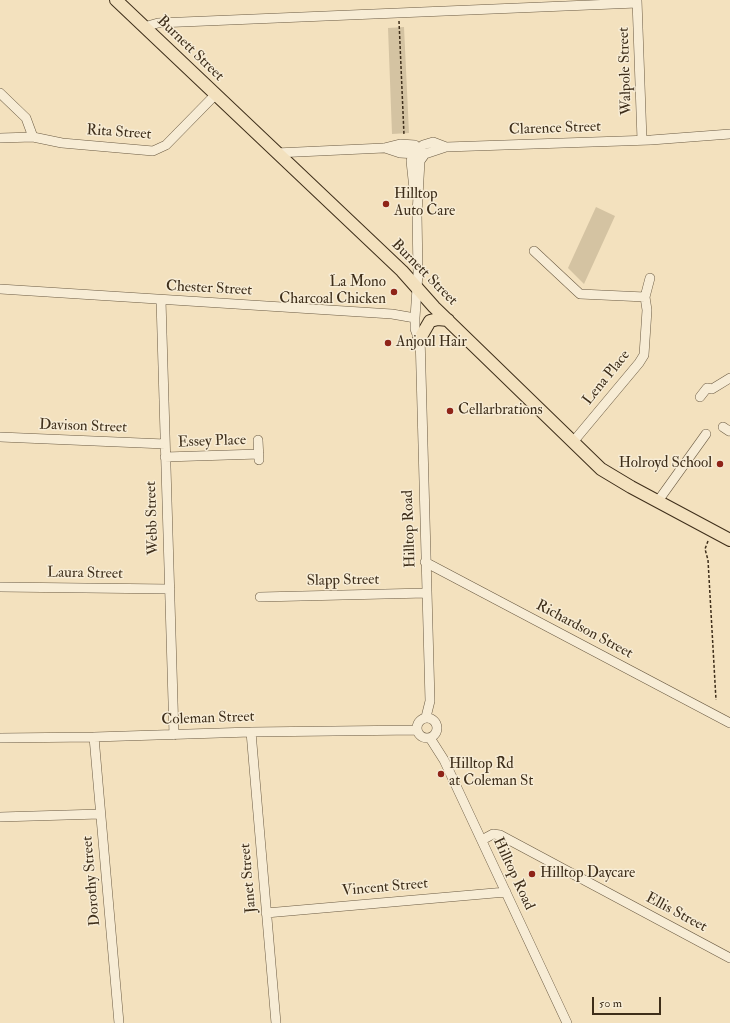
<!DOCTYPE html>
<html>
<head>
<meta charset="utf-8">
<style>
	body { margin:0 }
	#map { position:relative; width:730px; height:1023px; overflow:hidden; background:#f3e1be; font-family:"IM FELL Double Pica",serif }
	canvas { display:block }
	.scale { position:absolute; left:592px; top:997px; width:69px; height:18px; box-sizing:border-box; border:2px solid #3e2e1a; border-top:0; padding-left:5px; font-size:12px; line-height:14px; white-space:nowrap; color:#3e2e1a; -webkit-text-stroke:3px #f7ecd5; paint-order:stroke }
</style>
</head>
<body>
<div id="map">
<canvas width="730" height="1023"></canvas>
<div class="scale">50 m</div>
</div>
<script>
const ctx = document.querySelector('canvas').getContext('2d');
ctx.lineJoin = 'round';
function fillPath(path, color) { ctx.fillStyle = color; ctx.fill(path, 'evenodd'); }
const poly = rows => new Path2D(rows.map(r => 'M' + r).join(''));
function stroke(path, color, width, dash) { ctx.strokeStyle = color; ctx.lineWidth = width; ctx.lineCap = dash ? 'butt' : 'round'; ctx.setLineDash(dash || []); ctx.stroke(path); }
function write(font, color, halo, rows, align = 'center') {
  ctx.font = font + ' "IM FELL Double Pica",serif'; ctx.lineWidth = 3; ctx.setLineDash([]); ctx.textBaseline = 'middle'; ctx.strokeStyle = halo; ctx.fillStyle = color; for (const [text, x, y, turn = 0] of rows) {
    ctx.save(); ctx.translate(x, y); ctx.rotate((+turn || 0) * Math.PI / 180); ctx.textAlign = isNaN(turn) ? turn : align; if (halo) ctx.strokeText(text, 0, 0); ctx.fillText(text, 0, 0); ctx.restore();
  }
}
fillPath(poly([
	[404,27,409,133,392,134,388,28],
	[596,207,615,216,584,284,568,268]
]), '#d4c3a2');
const minor = poly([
	[637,0,642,140],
	[144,27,158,23,637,3],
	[0,93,26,118,33,137],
	[0,138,33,137,62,143,153,151,166,145,215,95],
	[385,148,400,153,417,154],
	[276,153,384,148,400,144,415,145,425,154],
	[414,189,411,161,413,154,423,145,433,142,446,147],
	[534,251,580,294,645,297],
	[0,289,392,314,415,318],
	[161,300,174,735],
	[420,335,430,701,426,717],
	[419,340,415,329,415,318,418,273,417,214,420,161,425,154,446,147,651,140,730,134],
	[700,397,707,388,712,389,730,378],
	[723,427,729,431,730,430],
	[0,437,165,444],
	[258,440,259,460],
	[573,442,639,363,644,355,647,310,645,297,650,278],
	[165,457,259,454],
	[658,501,706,434],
	[425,562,730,723],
	[0,587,170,589],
	[260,597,426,593],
	'417 728a10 10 0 1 1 20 0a10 10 0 1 1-20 0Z',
	[251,732,276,1023],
	[94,737,119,1023],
	[0,738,94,737,251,732,417,730],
	[430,738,444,760,567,1023],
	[0,817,100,814],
	[482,840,493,834,500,835,730,958],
	[266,913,506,892]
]);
const major = poly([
	[116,0,402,271,434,307,601,469,631,487,730,540],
	[419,340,430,321,438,319,448,320]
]);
stroke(minor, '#6b5b43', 10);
stroke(major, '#3e2e1a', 14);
stroke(poly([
	[399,21,404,135],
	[708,541,705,549,708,560,716,700]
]), '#3e2e1a', 1.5, [3, 2]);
stroke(minor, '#f7ecd5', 9);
stroke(major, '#f3e1be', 12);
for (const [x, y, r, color] of [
	[386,204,4,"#8f2418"],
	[394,292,4,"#8f2418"],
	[388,343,4,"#8f2418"],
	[450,411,4,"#8f2418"],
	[720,464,4,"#8f2418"],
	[441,774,4,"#8f2418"],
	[532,874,4,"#8f2418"]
]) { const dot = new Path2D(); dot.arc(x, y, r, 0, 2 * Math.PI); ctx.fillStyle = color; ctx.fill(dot); stroke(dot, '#f7ecd5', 1.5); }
write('15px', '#3e2e1a', '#f7ecd5', [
	["Burnett Street",190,49,44],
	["Walpole Street",626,71,-92],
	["Clarence Street",555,129,-2],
	["Rita Street",119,133,4],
	["Burnett Street",424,273,45],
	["Chester Street",209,289,3],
	["Lena Place",607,378,-51],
	["Davison Street",83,427,2],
	["Essey Place",212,442,-2],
	["Webb Street",153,518,-92],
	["Hilltop Road",410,529,-92],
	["Laura Street",85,574,1],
	["Slapp Street",343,581,-1],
	["Richardson Street",584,630,28],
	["Coleman Street",208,719,-2],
	["Hilltop Road",513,874,65],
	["Janet Street",249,878,-95],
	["Dorothy Street",92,881,-95],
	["Vincent Street",385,888,-5],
	["Ellis Street",676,913,28]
]);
write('15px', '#3e2e1a', '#f7ecd5', [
	["Hilltop",394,195],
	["Auto Care",394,212],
	["La Mono",386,283,"right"],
	["Charcoal Chicken",386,300,"right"],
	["Anjoul Hair",396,343],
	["Cellarbrations",458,411],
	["Holroyd School",712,464,"right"],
	["Hilltop Rd",449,765],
	["at Coleman St",449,782],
	["Hilltop Daycare",540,874]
], 'left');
</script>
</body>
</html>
